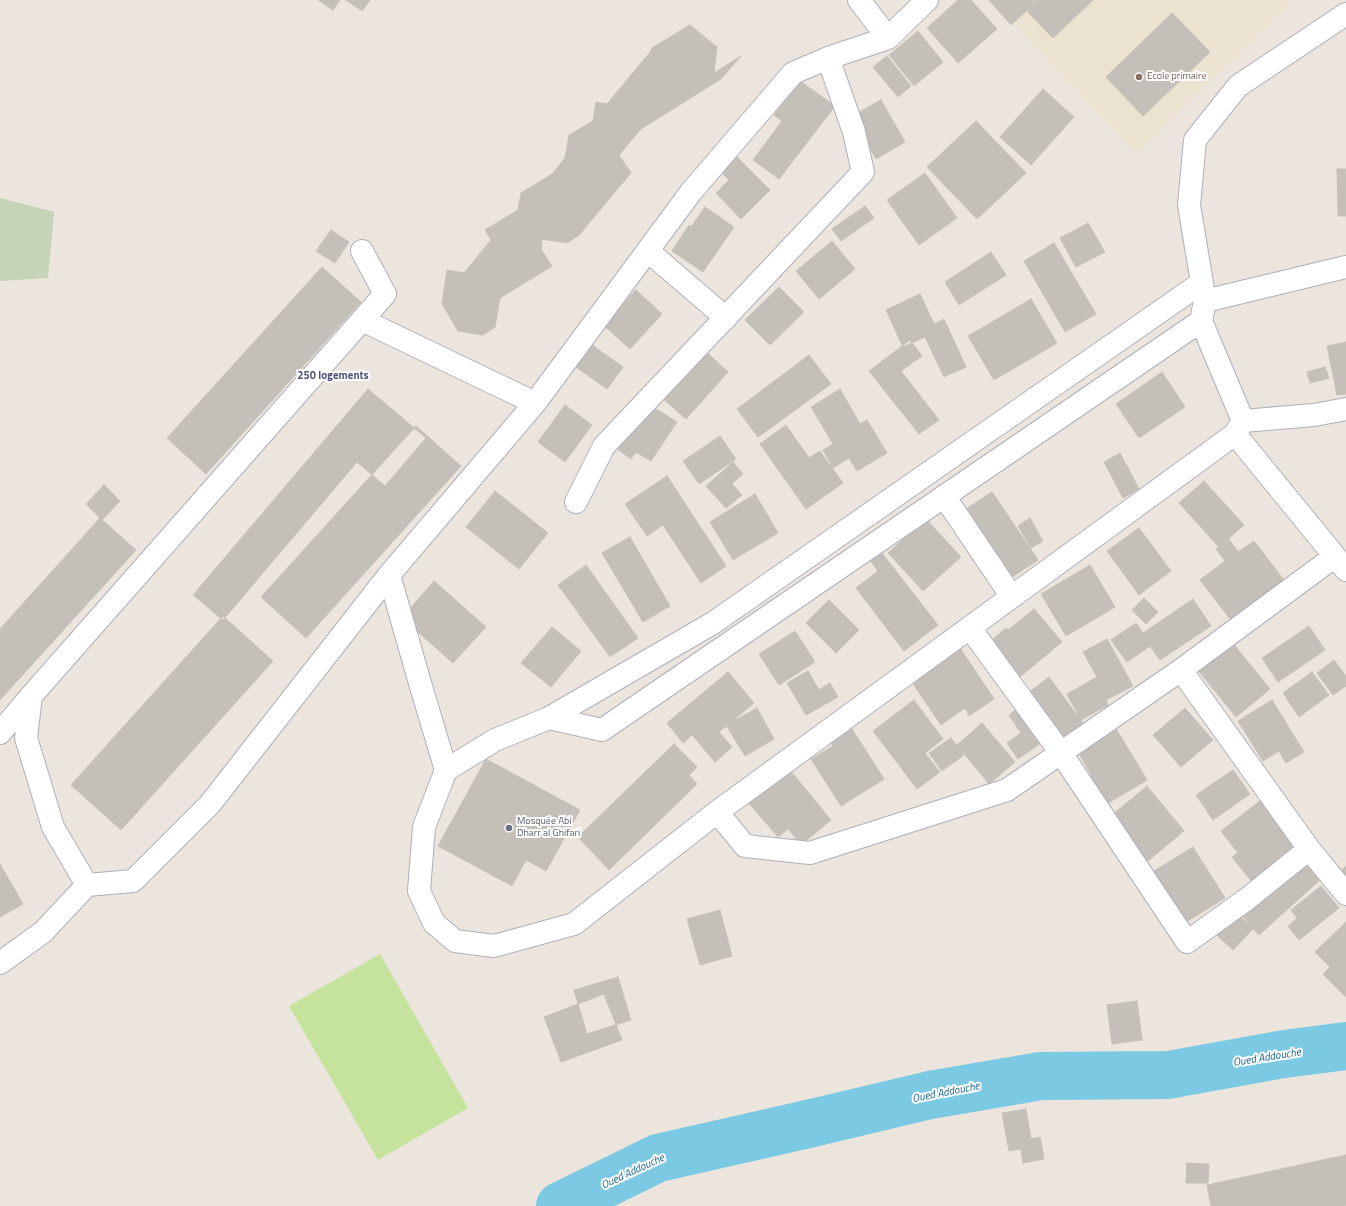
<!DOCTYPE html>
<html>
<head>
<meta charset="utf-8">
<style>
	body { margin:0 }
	canvas { display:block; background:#ebe5de }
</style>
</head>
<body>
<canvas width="1346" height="1206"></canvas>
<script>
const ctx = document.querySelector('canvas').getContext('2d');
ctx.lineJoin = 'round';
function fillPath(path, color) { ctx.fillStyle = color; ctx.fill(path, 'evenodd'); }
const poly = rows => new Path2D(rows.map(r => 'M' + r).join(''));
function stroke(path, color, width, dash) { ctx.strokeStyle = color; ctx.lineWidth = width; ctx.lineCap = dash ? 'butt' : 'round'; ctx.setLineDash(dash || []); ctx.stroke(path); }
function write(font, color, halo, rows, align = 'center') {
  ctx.font = font + ' "Titillium Web",sans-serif'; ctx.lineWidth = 4; ctx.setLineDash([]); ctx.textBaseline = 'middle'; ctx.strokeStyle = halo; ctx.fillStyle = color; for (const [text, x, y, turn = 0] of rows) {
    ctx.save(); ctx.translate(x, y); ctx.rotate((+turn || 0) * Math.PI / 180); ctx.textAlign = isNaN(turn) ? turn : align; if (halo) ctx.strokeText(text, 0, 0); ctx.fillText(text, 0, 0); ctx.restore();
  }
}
fillPath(poly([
	[992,0,1293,0,1136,154]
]), '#ebe2cf');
fillPath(poly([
	[0,198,54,212,48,278,0,281]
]), '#c5d3b7');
fillPath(poly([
	[380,954,468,1108,378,1160,289,1006]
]), '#c6e39d');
stroke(poly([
	[560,1206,658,1158,808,1124,930,1095,1041,1076,1168,1075,1284,1054,1346,1046]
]), '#7bc9e3', 48);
const building = poly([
	[318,0,340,0,333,10,318,0],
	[346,0,370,0,362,11,346,0],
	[958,0,971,0,997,29,958,63,927,28,958,0],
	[989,0,1038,0,1011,25,989,0],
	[1036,0,1093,0,1053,38,1026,10,1036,0],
	[1172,13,1210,52,1143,116,1106,77,1172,13],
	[690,25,717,47,714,73,741,56,721,79,641,129,619,155,631,173,579,235,567,243,542,239,541,249,552,266,500,298,495,327,483,335,458,331,442,304,447,270,464,273,491,240,485,230,518,210,521,193,552,174,565,158,569,135,593,121,596,102,607,104,651,51,652,48,690,25],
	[918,31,943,62,914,86,889,55,918,31],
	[887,56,911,86,898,97,873,67,887,56],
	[800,81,835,106,779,179,753,160,782,121,774,115,800,81],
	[1043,89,1074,117,1031,165,1000,137,1043,89],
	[881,100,905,142,876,159,852,116,881,100],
	[976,121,1026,173,977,219,927,167,976,121],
	[733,153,770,190,741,219,716,193,729,180,717,168,733,153],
	[1337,169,1346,169,1346,216,1338,216,1337,169],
	[925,173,957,218,919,245,887,200,925,173],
	[865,206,874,218,841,241,832,229,865,206],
	[705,207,734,227,703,272,672,251,689,225,691,227,705,207],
	[1088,223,1105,252,1076,267,1060,238,1088,223],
	[331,230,349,242,335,263,316,251,331,230],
	[832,241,855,269,819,299,796,271,832,241],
	[1054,243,1096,314,1065,332,1024,261,1054,243],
	[991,252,1006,275,959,305,945,282,991,252],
	[322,267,361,302,206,474,167,438,322,267],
	[779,287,804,312,770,345,745,320,779,287],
	[636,290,662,314,630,349,603,325,636,290],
	[920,294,934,324,944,319,966,367,944,377,925,337,903,347,886,310,920,294],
	[1031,299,1057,343,994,380,968,336,1031,299],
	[910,340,922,356,901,371,939,420,919,434,869,371,910,340],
	[1346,342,1346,394,1337,395,1327,346,1346,342],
	[592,345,623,367,607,389,576,367,592,345],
	[702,348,728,372,686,419,659,395,702,348],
	[809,355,831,384,758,437,737,409,809,355],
	[1325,367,1329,378,1310,383,1307,372,1325,367],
	[1162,372,1185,407,1139,438,1116,404,1162,372],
	[368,389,426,438,385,486,357,462,223,620,193,595,368,389],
	[840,389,860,424,867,420,887,453,857,471,849,458,833,468,823,450,833,444,811,407,840,389],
	[645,402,677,422,651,461,636,452,631,459,616,448,645,402],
	[565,405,592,425,565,462,538,442,565,405],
	[786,425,809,458,820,451,843,483,806,509,760,444,786,425],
	[416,426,461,466,306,638,261,597,416,426],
	[720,436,736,459,699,484,683,461,720,436],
	[1120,453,1139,489,1123,498,1104,462,1120,453],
	[733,462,743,474,732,484,742,495,726,508,706,486,733,462],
	[667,476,726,566,701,583,663,525,647,536,625,504,667,476],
	[1204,481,1244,525,1219,547,1179,503,1204,481],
	[104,485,120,501,102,520,86,504,104,485],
	[495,491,548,533,519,569,466,527,495,491],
	[992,492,1038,560,1012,577,966,509,992,492],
	[755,494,778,533,733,560,710,522,755,494],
	[100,518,136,550,0,700,0,629,100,518],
	[1030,518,1043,541,1031,548,1018,526,1030,518],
	[926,519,961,557,923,591,888,553,926,519],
	[1139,528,1171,571,1139,595,1107,551,1139,528],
	[630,537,670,606,643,622,602,553,630,537],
	[1229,539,1238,552,1254,541,1284,580,1231,620,1200,580,1225,561,1216,549,1229,539],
	[878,548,938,625,904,651,856,588,878,571,867,556,878,548],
	[586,565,638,638,610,657,558,585,586,565],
	[1090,565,1115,607,1066,636,1041,594,1090,565],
	[434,581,486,627,453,663,402,618,434,581],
	[1144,598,1158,612,1146,624,1132,610,1144,598],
	[1193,599,1211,626,1160,660,1150,646,1127,662,1111,640,1136,623,1143,633,1193,599],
	[829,600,859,630,836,653,806,623,829,600],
	[1034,609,1062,642,1015,681,986,645,1006,628,1008,630,1034,609],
	[223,616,273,661,121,830,71,785,223,616],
	[1309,626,1325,650,1278,682,1262,658,1309,626],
	[552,627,581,651,551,687,521,663,552,627],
	[795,631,815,662,779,685,759,654,795,631],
	[1107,639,1133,686,1106,700,1108,705,1081,720,1067,694,1097,677,1083,652,1107,639],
	[1231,641,1270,689,1236,717,1197,669,1231,641],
	[958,645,994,699,969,716,965,708,941,725,909,678,958,645],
	[1334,660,1346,676,1346,686,1333,695,1317,673,1334,660],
	[808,671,819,690,830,683,838,697,806,715,787,683,808,671],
	[728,672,754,703,719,732,732,747,715,762,692,735,683,743,667,723,728,672],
	[1312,672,1329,695,1299,717,1283,693,1312,672],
	[1049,677,1083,723,1057,741,1024,696,1049,677],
	[914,700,943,739,925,753,940,772,917,789,873,731,914,700],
	[1272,700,1304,752,1286,763,1279,751,1263,761,1238,721,1272,700],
	[757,708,774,739,745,756,726,725,757,708],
	[1185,708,1213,740,1181,767,1153,735,1185,708],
	[1017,709,1041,743,1018,759,1007,743,1021,733,1009,715,1017,709],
	[982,723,1015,762,989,784,957,745,982,723],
	[1115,727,1147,780,1100,808,1084,781,1092,776,1077,750,1115,727],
	[852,729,884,779,841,806,811,759,833,746,831,743,852,729],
	[951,738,964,755,942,771,929,753,951,738],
	[674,744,697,767,689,775,697,784,609,870,578,837,674,744],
	[486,759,580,810,546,871,526,860,512,886,438,846,486,759],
	[789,769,831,820,801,845,788,829,778,837,748,802,789,769],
	[1233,770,1250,794,1213,820,1196,795,1233,770],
	[1147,786,1184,831,1148,861,1111,816,1147,786],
	[1260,801,1297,849,1253,883,1232,857,1238,853,1221,831,1260,801],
	[1193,847,1225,898,1186,922,1154,871,1193,847],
	[1299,856,1320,880,1259,935,1238,911,1299,856],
	[0,864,23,904,0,917,0,864],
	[1346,866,1346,885,1337,875,1346,866],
	[1321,886,1339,908,1299,940,1288,926,1297,918,1291,910,1321,886],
	[1230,906,1253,929,1233,950,1209,928,1230,906],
	[720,910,732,956,700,965,687,919,720,910],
	[1346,922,1346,997,1323,974,1330,967,1315,952,1346,922],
	[618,977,631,1020,587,1034,574,990,618,977],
	[604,994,622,1040,561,1062,544,1017,604,994],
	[1137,1001,1142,1040,1112,1044,1107,1005,1137,1001],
	[1026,1109,1031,1139,1040,1137,1044,1159,1023,1163,1021,1149,1009,1151,1002,1113,1026,1109],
	[1346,1155,1346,1205,1340,1206,1211,1206,1207,1185,1346,1155],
	[1187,1163,1209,1164,1208,1183,1186,1183,1187,1163]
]);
fillPath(building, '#c4c0b9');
stroke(building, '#c6c1b8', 1);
const street = poly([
	[859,0,888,38],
	[362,251,385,294,31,696,26,738,53,827,87,885,133,881,210,804,389,575],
	[648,251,726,318],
	[1205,301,1346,267],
	[362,320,535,403],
	[1243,421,1314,415,1346,409],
	[1235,434,717,812,745,846,810,853,1007,790,1181,670,1334,557],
	[944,496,1012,597],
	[576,502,604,446,863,172,854,132,828,58],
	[970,628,1061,753,1187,942,1247,899,1309,849],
	[1181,670,1309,849,1346,894],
	[549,718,602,730,1201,321],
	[0,733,31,696],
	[446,770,495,740,549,718,713,623,1201,283],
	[717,812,574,924,494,946,455,941,434,923,419,891,424,827,446,770,422,690,389,575,535,403,691,192,793,73,828,58,888,38,927,0],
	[0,963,43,932,87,885]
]);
const secondary = poly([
	[1346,14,1238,86,1195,140,1189,205,1205,301,1201,321,1243,421,1235,434,1346,570]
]);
stroke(street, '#aeb0ba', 24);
stroke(secondary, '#aeb0ba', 24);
stroke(street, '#fff', 22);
stroke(secondary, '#fff', 22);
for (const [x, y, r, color] of [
	[1139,77,4,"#8d6e63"],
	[509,828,4,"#6b7280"]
]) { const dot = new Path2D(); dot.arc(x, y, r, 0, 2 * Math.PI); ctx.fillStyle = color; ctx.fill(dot); stroke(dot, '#fff', 1.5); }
write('10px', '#785e54', '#fff', [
	["Ecole primaire",1147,77]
], 'left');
write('10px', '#5b616d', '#fff', [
	["Mosquée Abi",517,822],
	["Dharr al Ghifari",517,834]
], 'left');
write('bold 11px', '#4f5777', '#fff', [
	["250 logements",333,376]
]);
write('italic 11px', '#1a688f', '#fff', [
	["Oued Addouche",1267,1058,-9],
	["Oued Addouche",946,1093,-11],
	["Oued Addouche",633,1172,-25]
]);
</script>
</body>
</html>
